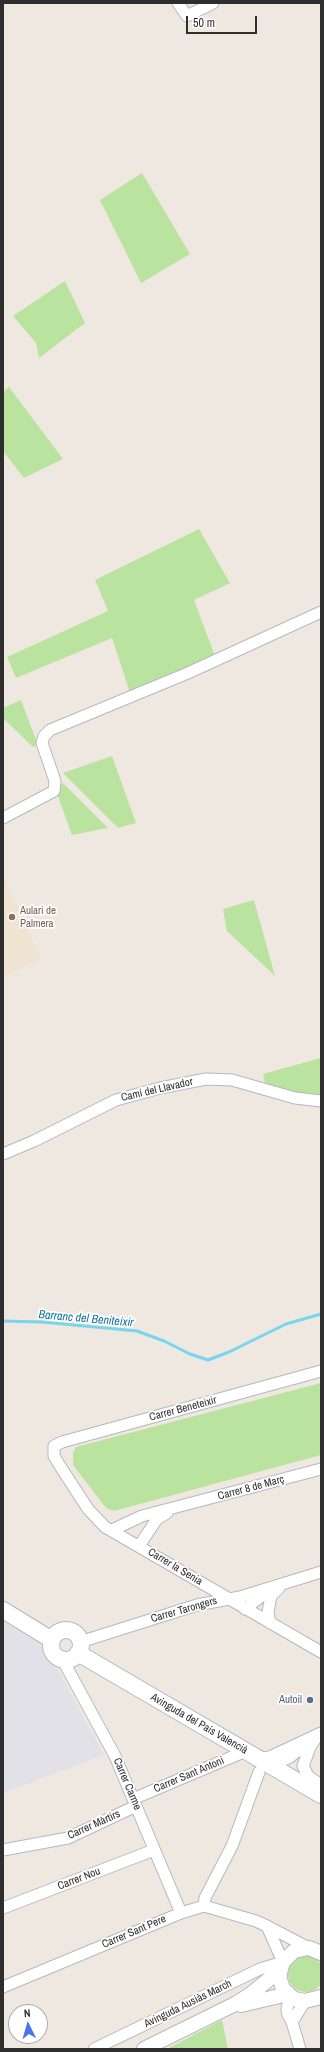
<!DOCTYPE html>
<html>
<head>
<meta charset="utf-8">
<style>
	body { margin:0 }
	#map { position:relative; width:324px; height:2052px; overflow:hidden; background:#eee8e1; font-family:"Archivo Narrow",sans-serif }
	canvas { display:block }
	.frame { position:absolute; inset:0; border:4px solid #2e2e2e; pointer-events:none }
	.north { position:absolute; left:8px; top:2004px; width:40px; height:40px; box-sizing:border-box; background:#fff; border:1px solid #ababab; border-radius:50%; rotate:355deg; font-size:11px; font-weight:700; line-height:16px; text-align:center; color:#2e2e2e }
	.north::after { content:''; display:block; margin:auto; width:14px; height:18px; background:#4773f5; clip-path:polygon(50% 0,100% 100%,50% 72%,0 100%) }
	.scale { position:absolute; left:186px; top:16px; width:71px; height:18px; box-sizing:border-box; border:2px solid #2e2e2e; border-top:0; padding-left:5px; font-size:12px; line-height:14px; white-space:nowrap; color:#2e2e2e; -webkit-text-stroke:3px #fff; paint-order:stroke }
</style>
</head>
<body>
<div id="map">
<canvas width="324" height="2052"></canvas>
<div class="frame"></div>
<div class="north">N</div>
<div class="scale">50 m</div>
</div>
<script>
const ctx = document.querySelector('canvas').getContext('2d');
ctx.lineJoin = 'round';
function fillPath(path, color) { ctx.fillStyle = color; ctx.fill(path, 'evenodd'); }
const poly = rows => new Path2D(rows.map(r => 'M' + r).join(''));
function stroke(path, color, width, dash) { ctx.strokeStyle = color; ctx.lineWidth = width; ctx.lineCap = dash ? 'butt' : 'round'; ctx.setLineDash(dash || []); ctx.stroke(path); }
function write(font, color, halo, rows, align = 'center') {
  ctx.font = font + ' "Archivo Narrow",sans-serif'; ctx.lineWidth = 3.5; ctx.setLineDash([]); ctx.textBaseline = 'middle'; ctx.strokeStyle = halo; ctx.fillStyle = color; for (const [text, x, y, turn = 0] of rows) {
    ctx.save(); ctx.translate(x, y); ctx.rotate((+turn || 0) * Math.PI / 180); ctx.textAlign = isNaN(turn) ? turn : align; if (halo) ctx.strokeText(text, 0, 0); ctx.fillText(text, 0, 0); ctx.restore();
  }
}
fillPath(poly([
	[3,1622,37,1641,50,1655,104,1755,3,1793]
]), '#e2e1e8');
fillPath(poly([
	[3,875,41,959,3,977]
]), '#efe4d2');
fillPath(poly([
	[142,173,190,254,141,283,100,200],
	[65,281,85,323,39,358,36,343,13,316],
	[9,387,63,459,24,478,3,451,3,392],
	[199,529,230,583,194,600,215,656,130,693,112,638,16,678,7,657,108,611,95,580],
	[21,700,38,745,33,747,3,718,3,708],
	[112,756,136,823,118,828,63,773],
	[63,783,108,828,72,835,56,791],
	[254,900,275,976,227,931,223,909],
	[321,1058,321,1097,296,1094,265,1083,263,1074],
	[321,1383,321,1455,114,1511,106,1508,73,1465,73,1453,76,1447],
	'288 1974a18 18 0 1 1 36 0a18 18 0 1 1-36 0Z',
	[222,2020,228,2049,167,2049]
]), '#bbe3a0');
stroke(poly([
	[3,1321,42,1322,137,1331,164,1341,190,1354,208,1360,229,1352,286,1324,321,1314]
]), '#79d5ec', 3);
const minor = poly([
	[178,3,187,16,213,3],
	[3,818,54,791,55,781,42,743,44,736,50,730,188,673,321,612],
	[3,1154,34,1141,116,1100,160,1088,206,1079,232,1080,295,1098,321,1101],
	[321,1371,62,1442,54,1446,54,1456,60,1466,88,1509,105,1527,321,1652],
	[112,1530,142,1516,321,1469],
	[139,1546,157,1519,167,1513],
	[245,1609,267,1592],
	[270,1623,268,1612,271,1596,279,1588],
	[80,1642,197,1605,240,1597,321,1572],
	[65,1660,66,1666,115,1756,181,1913],
	[318,1735,310,1747,303,1766,308,1776,321,1785],
	[260,1759,272,1756,321,1733],
	[271,1766,290,1757,311,1741],
	[133,1799,246,1751],
	[3,1850,68,1838,136,1806],
	[204,1906,205,1898,232,1846,259,1772],
	[3,1908,154,1850],
	[3,1987,181,1913,204,1906,256,1921,267,1926],
	[290,1995,287,2009,288,2015,292,2022,300,2049],
	[292,2022,305,2001],
	[94,2049,260,1969,283,1962,267,1926,309,1948]
]);
const tertiary = poly([
	[321,1953,309,1948,294,1951,283,1962,279,1976,283,1989,294,1999,305,2001,321,1997],
	[241,2005,288,1994],
	[144,2049,235,2004,251,1994,280,1970]
]);
const secondary = poly([
	[3,1610,52,1640],
	'51 1645a15 15 0 1 1 30 0a15 15 0 1 1-30 0Z',
	[78,1653,321,1795]
]);
stroke(minor, '#b4b8c0', 13);
stroke(tertiary, '#b4b8c0', 16);
stroke(secondary, '#b4b8c0', 18);
stroke(minor, '#fff', 11);
stroke(tertiary, '#fff', 14);
stroke(secondary, '#fff', 16);
for (const [x, y, r, color] of [
	[12,917,4,"#8d6e63"],
	[310,1700,4,"#5c6f8a"]
]) { const dot = new Path2D(); dot.arc(x, y, r, 0, 2 * Math.PI); ctx.fillStyle = color; ctx.fill(dot); stroke(dot, '#fff', 1.5); }
write('11px', '#785e54', '#fff', [
	["Aulari de",20,911],
	["Palmera",20,924]
], 'left');
write('11px', '#2e2e2e', '#fff', [
	["Camí del Llavador",157,1090,-13],
	["Carrer Beneteixir",183,1409,-15],
	["Carrer 8 de Març",251,1488,-15],
	["Carrer la Senia",175,1567,31],
	["Carrer Tarongers",184,1610,-16],
	["Avinguda del País Valencià",199,1724,30],
	["Carrer Sant Antoni",189,1775,-23],
	["Carrer Carme",127,1784,67],
	["Carrer Màrtirs",94,1825,-24],
	["Carrer Nou",79,1879,-21],
	["Carrer Sant Pere",134,1932,-23],
	["Avinguda Ausiàs March",188,2004,-26]
]);
write('11px', '#4e5e75', '#fff', [
	["Autoil",302,1700]
], 'right');
write('italic 12px', '#12769e', '#fff', [
	["Barranc del Beniteixir",86,1319,5]
]);
</script>
</body>
</html>
